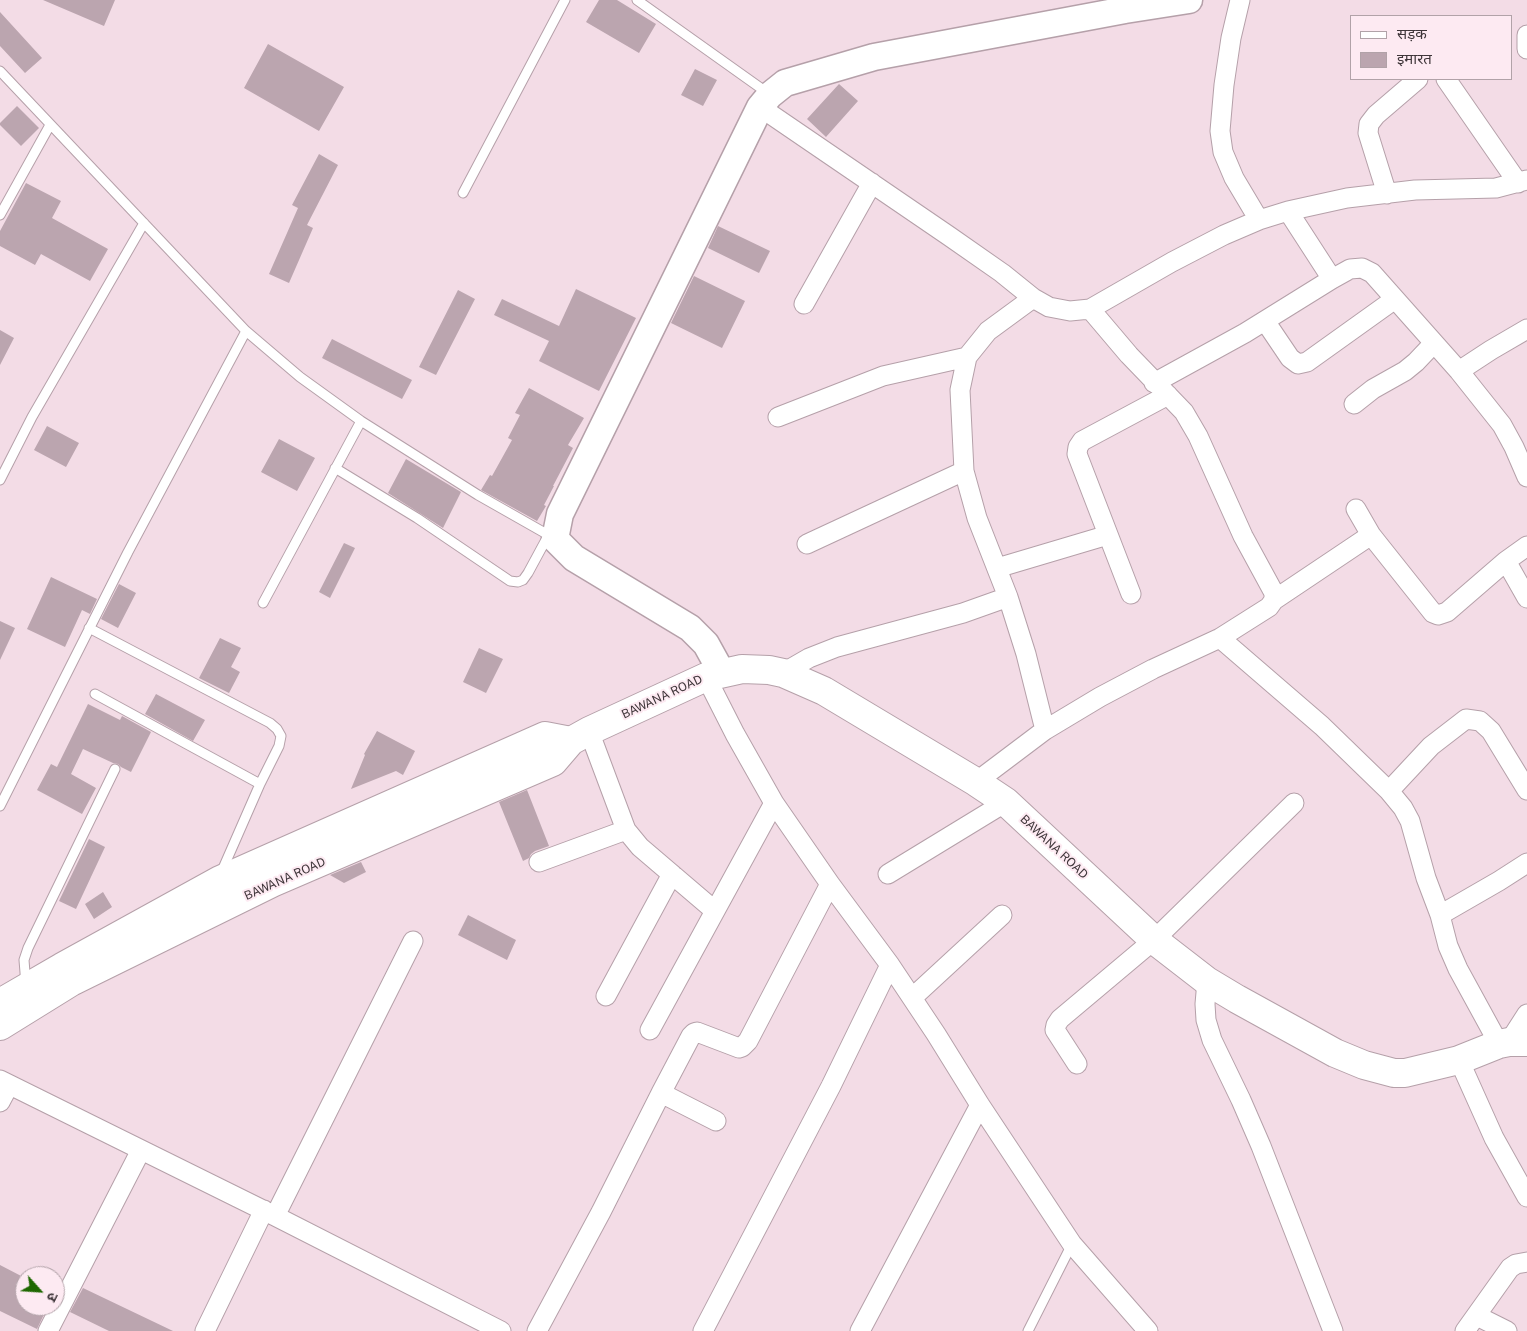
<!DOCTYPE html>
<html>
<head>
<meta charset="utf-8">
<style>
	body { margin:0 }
	#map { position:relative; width:1527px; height:1331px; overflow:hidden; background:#f3dce6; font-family:"Public Sans","Noto Sans Devanagari",sans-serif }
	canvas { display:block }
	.legend { position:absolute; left:1350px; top:15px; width:162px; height:65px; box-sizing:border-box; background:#fdeaf2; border:1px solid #b1a2a8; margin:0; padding:6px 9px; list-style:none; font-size:15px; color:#3e3539 }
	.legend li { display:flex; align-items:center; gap:10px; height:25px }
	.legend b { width:25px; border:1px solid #b1a2a8 }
	.north { position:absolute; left:15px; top:1266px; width:50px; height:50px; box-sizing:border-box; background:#fdeaf2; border:1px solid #b1a2a8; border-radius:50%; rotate:116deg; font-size:14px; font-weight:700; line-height:20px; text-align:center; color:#3e3539 }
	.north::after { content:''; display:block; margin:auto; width:18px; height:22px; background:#1f6801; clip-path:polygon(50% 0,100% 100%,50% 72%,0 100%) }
</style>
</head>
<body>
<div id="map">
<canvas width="1527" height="1331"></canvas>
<ul class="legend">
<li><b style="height:6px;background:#fff"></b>सड़क</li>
<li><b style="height:14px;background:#bba5af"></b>इमारत</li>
</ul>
<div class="north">उ</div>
</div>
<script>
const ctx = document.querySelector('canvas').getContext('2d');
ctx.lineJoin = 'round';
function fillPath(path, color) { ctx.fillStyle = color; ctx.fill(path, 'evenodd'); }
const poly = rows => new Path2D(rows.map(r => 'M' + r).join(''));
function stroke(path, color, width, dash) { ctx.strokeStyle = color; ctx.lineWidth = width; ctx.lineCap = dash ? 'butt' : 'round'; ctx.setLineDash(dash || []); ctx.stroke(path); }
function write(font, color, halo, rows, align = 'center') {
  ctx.font = font + ' "Public Sans",sans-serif'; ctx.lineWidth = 4; ctx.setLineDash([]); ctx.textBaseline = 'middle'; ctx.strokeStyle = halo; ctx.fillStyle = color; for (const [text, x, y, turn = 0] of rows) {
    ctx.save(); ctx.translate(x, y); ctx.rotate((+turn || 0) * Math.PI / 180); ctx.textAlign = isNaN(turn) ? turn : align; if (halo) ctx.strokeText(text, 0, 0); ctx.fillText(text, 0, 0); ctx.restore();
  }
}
fillPath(poly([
	[43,0,115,0,104,26],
	[599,0,617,0,656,24,639,53,586,22],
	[0,12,42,58,25,73,0,46],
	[268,44,344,87,319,131,244,88],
	[695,69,717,80,703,106,681,95],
	[839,84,858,101,826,137,807,119],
	[17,106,39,128,21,146,0,125,0,123],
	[319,154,338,165,307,225,313,228,289,283,269,274,298,208,292,205],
	[26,183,61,201,52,218,108,249,90,281,41,254,35,265,0,246,0,231],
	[718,226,770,251,759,273,708,248],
	[694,276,745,301,722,348,671,323],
	[576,289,636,318,599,391,539,361,549,341,494,315,502,299,559,326],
	[458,290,475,299,436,375,419,367],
	[0,330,14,338,0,365],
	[332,339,412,380,402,399,322,358],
	[529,388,584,418,568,445,573,448,553,486,554,486,544,505,546,506,537,521,481,490,490,475,492,476,512,440,508,438,520,415,515,413],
	[47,426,79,443,66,467,34,450],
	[279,439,315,458,297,491,261,472],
	[406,459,461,492,443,528,388,493],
	[344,543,355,548,330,598,319,592],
	[51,577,97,599,90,614,82,610,65,647,27,629],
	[119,584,136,593,118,628,101,619],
	[0,621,15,628,0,660],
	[220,638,241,648,231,667,240,672,229,693,199,678],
	[479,648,503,659,486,693,463,682],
	[156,694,205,720,193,741,145,714],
	[88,704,120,720,122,716,151,732,131,772,121,767,118,764,113,763,83,749,71,774,96,788,82,814,37,790,51,764,57,767],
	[377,731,415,751,403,775,396,771,351,789,365,755,364,754],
	[527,790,549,846,535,851,531,854,529,858,523,861,499,802],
	[89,839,105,847,76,909,59,901],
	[361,862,366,872,344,883,330,875],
	[103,892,112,907,94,919,85,904],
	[468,915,516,940,507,960,458,935],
	[0,1265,25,1278,25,1306,48,1306,37,1329,0,1311],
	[83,1288,173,1331,109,1331,70,1312]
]), '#bba5af');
const lane = poly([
	[637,0,769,94],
	[0,71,246,331,300,377,361,421,478,495,552,537],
	[463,193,565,0],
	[0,215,50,125],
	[335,468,417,518,510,581,518,582,523,580,528,573,548,536],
	[0,480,32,417,144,223],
	[263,603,361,421],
	[89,628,270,723,277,729,281,736,279,746,260,784,221,873],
	[95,694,260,784],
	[0,806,128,552,246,331],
	[26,985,24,960,28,948,115,769],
	[1028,1331,1072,1244]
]);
const street = poly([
	[1240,0,1231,38,1224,85,1220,131,1223,152,1234,178,1259,220],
	[1527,35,1527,49],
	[1446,79,1518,183],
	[760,107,949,236,1002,273,1033,298,1049,307,1070,311,1090,309,1172,262,1224,235,1259,220,1288,211,1347,198,1415,190,1496,188,1527,180],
	[1387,194,1368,133,1369,124,1376,115,1418,79],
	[1288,211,1332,279,1350,269,1362,268,1372,273,1459,371,1502,425,1514,447,1527,477],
	[804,304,872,183],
	[1265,321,1290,358,1298,364,1307,362,1395,299],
	[1459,371,1491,350,1527,329],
	[1154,383,1245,333,1332,279],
	[1354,404,1373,389,1405,371,1416,362,1434,343],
	[778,417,883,376,967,357],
	[1356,509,1371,535],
	[807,544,964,471],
	[1527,546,1506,561,1527,598],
	[997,568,1108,535],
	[1131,594,1077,454,1078,447,1082,441,1168,395],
	[1008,597,977,518,964,471,960,390,967,357,988,331,1033,298],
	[1274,600,1371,535,1433,613,1438,615,1447,612,1506,561],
	[1220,638,1322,726,1389,791,1403,808,1410,821,1426,878,1440,915,1448,946,1458,969,1499,1044],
	[783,673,809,658,837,647,963,613,1008,597,1026,654,1045,730,976,782],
	[706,677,735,734,774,803,830,884,890,965,936,1034,980,1105,1072,1244,1148,1331],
	[1045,730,1100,697,1153,669,1220,638,1269,607,1274,600,1274,593,1243,536,1198,436,1184,412,1129,355,1090,309],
	[589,731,626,830,640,847,715,911],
	[1389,791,1431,746,1466,719,1480,721,1491,731,1527,790],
	[539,862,626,830],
	[888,874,1006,802],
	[1440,915,1499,881,1527,863],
	[1207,981,1205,1004,1206,1020,1212,1040,1241,1100,1261,1146,1333,1331],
	[606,996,672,874],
	[912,998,1002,915],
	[650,1030,774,803],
	[1509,1042,1527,1014],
	[1459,1060,1494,1138,1527,1197],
	[1077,1064,1055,1030,1056,1025,1060,1019,1154,940,1294,803],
	[0,1080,275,1216,501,1331],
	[661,1093,691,1036,694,1033,697,1032,739,1048,742,1047,748,1041,830,884],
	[0,1102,9,1085],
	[275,1216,413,941],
	[1477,1316,1507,1331],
	[48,1331,141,1150],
	[205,1331,264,1210],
	[537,1331,601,1212,661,1093,716,1121],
	[703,1331,831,1086,890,965],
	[860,1331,980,1105],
	[1465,1331,1510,1268,1516,1264,1527,1262]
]);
const secondary = poly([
	[722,673,706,644,690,628,574,558,555,539,560,514,760,107,770,95,785,83,874,57,1125,10,1189,0]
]);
const primary = poly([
	[0,1003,62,967,220,880,545,736,571,741],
	[0,1026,71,982,272,883,553,762,571,741,589,731,706,677,742,669,769,670,783,673,824,691,976,782,1006,802,1154,940,1207,981,1237,999,1335,1053,1364,1065,1394,1073,1405,1073,1459,1060,1499,1044,1509,1042,1527,1042]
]);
stroke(lane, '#b5a0a9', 11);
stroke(street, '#b5a0a9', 21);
stroke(secondary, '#b5a0a9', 29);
stroke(primary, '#b5a0a9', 30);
stroke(lane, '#fff', 9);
stroke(street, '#fff', 19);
stroke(secondary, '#fff', 26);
stroke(primary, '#fff', 28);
write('12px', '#3e3539', '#fdeaf2', [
	["BAWANA ROAD",662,697,-25],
	["BAWANA ROAD",1054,847,43],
	["BAWANA ROAD",285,879,-24]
]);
</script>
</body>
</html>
